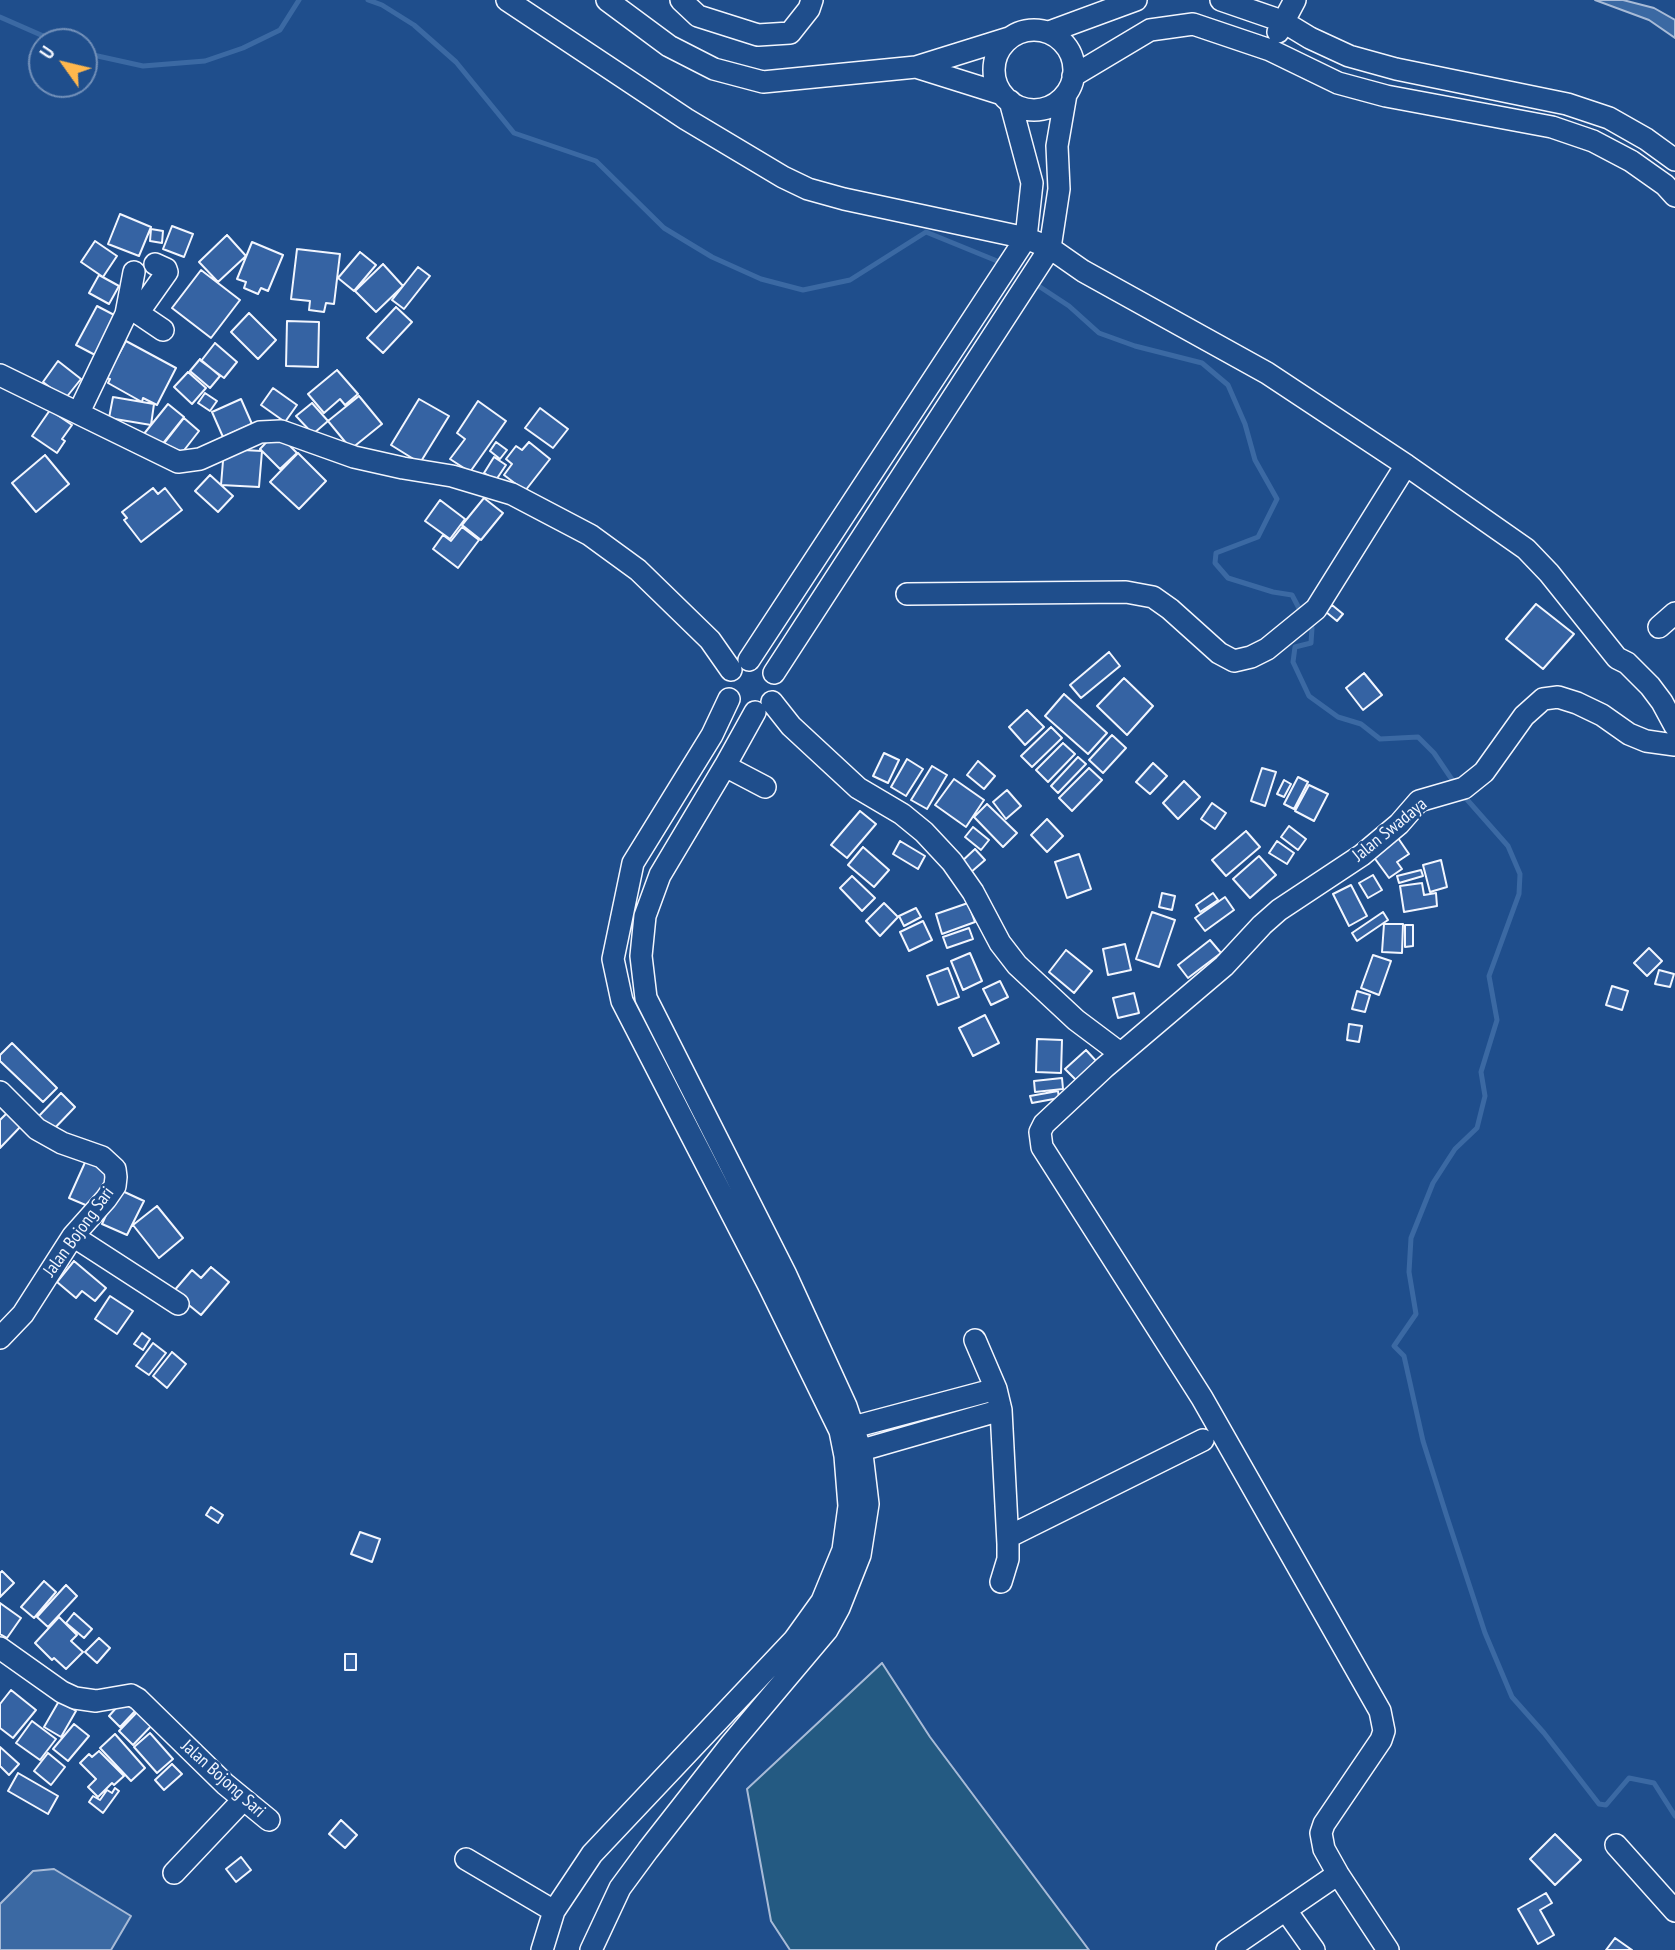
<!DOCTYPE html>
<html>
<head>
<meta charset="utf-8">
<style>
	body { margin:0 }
	#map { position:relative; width:1675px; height:1950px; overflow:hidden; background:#1f4e8c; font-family:"PT Sans Narrow",sans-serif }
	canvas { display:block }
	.north { position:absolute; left:28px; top:28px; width:70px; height:70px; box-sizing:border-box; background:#1f4e8c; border:2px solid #7391ba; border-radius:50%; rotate:304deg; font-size:19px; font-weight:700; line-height:28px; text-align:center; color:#f2f6ff }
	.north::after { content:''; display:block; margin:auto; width:24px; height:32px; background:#ffb74d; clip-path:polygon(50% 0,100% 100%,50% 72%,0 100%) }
</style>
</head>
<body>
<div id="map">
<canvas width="1675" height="1950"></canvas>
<div class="north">U</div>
</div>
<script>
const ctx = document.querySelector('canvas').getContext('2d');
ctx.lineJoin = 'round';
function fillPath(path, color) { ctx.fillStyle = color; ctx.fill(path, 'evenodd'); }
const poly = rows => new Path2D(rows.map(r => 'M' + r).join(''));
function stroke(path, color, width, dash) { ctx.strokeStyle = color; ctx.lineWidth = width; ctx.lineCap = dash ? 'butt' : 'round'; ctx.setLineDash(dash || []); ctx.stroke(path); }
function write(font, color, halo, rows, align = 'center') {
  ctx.font = font + ' "PT Sans Narrow",sans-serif'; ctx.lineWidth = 5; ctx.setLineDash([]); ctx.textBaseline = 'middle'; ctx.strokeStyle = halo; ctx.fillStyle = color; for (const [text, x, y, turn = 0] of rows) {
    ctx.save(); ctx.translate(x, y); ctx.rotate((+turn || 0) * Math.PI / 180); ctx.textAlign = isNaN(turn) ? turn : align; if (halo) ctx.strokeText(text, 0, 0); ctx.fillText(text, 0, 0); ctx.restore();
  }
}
const green = poly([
	[882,1663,930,1737,1089,1950,790,1950,771,1921,747,1789,882,1663]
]);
fillPath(green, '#245a82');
stroke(green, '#a8bbd7', 2);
const water = poly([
	[1595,0,1623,0,1654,8,1675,20,1675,38,1649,20,1595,0],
	[54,1869,131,1916,111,1950,0,1950,0,1904,33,1871,54,1869]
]);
fillPath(water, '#3b69a3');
stroke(water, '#a8bbd7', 2);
stroke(poly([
	[368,0,382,5,414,25,456,62,514,133,596,161,664,228,712,257,761,279,803,290,850,280,926,232,1002,263],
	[0,17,57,42],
	[84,53,143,66,205,61,243,48,280,30,299,0],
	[1034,283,1069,306,1099,333,1135,346,1202,363,1228,385,1245,424,1255,460,1277,499,1258,537,1216,553,1215,563,1228,578,1273,592,1292,595,1302,614],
	[1308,622,1312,628,1311,643,1295,647,1293,662,1309,696,1338,717,1361,724,1380,739,1418,737,1434,753,1455,784],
	[1463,795,1508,846,1520,874,1519,894,1489,976,1497,1020,1481,1072,1485,1096,1477,1128,1455,1149,1433,1183,1411,1238,1409,1272,1416,1314,1394,1346,1404,1356,1423,1441,1446,1514,1485,1633,1512,1697,1544,1733,1599,1804,1606,1805,1629,1778,1654,1783,1675,1816]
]), '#3b69a3', 5);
const building = poly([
	[120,214,151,227,139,256,108,244,120,214],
	[172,226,193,234,184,257,163,249,172,226],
	[151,229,163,231,162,243,150,241,151,229],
	[227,235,246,256,218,282,199,262,227,235],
	[95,241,117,256,103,277,81,262,95,241],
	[252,242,283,255,268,291,261,288,258,294,244,288,246,282,237,279,252,242],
	[297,249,340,254,334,304,326,303,324,312,309,310,310,301,291,299,297,249],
	[360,252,376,265,354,291,338,278,360,252],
	[383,264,403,286,376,312,355,291,383,264],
	[418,267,430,276,404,309,392,300,418,267],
	[201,270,240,300,211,338,172,308,201,270],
	[99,275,119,286,109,304,89,293,99,275],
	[97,306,118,317,97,356,76,345,97,306],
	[396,307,412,322,383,353,367,338,396,307],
	[249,313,276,340,258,359,231,332,249,313],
	[287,321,319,322,318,367,286,366,287,321],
	[126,341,176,368,157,405,143,398,142,402,108,383,110,379,106,378,126,341],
	[215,343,237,362,224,378,201,361,215,343],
	[200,359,220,376,210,388,190,371,200,359],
	[58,361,81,379,65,399,43,382,58,361],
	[337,370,358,394,345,405,340,399,324,413,308,394,337,370],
	[188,372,206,388,192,404,174,387,188,372],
	[273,388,297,405,285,422,261,405,273,388],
	[205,393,217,401,210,411,198,403,205,393],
	[359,396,382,424,351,449,328,421,359,396],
	[113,397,154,404,151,425,109,418,113,397],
	[241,399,252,424,223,437,212,412,241,399],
	[419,399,449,416,420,463,391,445,419,399],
	[478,401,506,421,470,472,450,459,465,439,457,433,478,401],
	[312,403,328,421,313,434,296,416,312,403],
	[168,404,184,417,160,447,143,435,168,404],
	[540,408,568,429,553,448,525,428,540,408],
	[50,410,72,425,62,439,65,441,57,453,32,436,50,410],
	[184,418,199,431,178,458,162,446,184,418],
	[276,432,297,453,280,469,260,449,276,432],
	[496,442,507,450,500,459,490,451,496,442],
	[529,442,550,459,525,491,504,475,512,464,506,459,516,446,522,450,529,442],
	[224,449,262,451,259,487,221,485,224,449],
	[298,453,326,481,299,509,270,482,298,453],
	[45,455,69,484,36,512,12,483,45,455],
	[494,457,506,465,496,480,484,473,494,457],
	[210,475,233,496,218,512,195,491,210,475],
	[153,488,158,494,165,488,182,510,141,542,124,520,127,518,122,512,153,488],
	[484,498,503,513,481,540,462,525,484,498],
	[440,500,465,519,450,539,425,521,440,500],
	[462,527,479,540,458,568,433,549,443,535,451,541,462,527],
	[1536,604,1574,634,1543,669,1506,639,1536,604],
	[1332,605,1343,614,1337,621,1326,612,1332,605],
	[1109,652,1120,666,1081,698,1070,685,1109,652],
	[1364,673,1382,695,1363,710,1346,688,1364,673],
	[1124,678,1153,706,1127,735,1097,706,1124,678],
	[1064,694,1107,733,1088,754,1045,716,1064,694],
	[1027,710,1044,727,1025,745,1009,727,1027,710],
	[1051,727,1062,738,1032,767,1021,756,1051,727],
	[1112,735,1126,748,1103,773,1089,760,1112,735],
	[1063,743,1075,754,1048,782,1036,770,1063,743],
	[884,753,899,760,888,783,873,776,884,753],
	[1078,757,1086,764,1058,793,1051,786,1078,757],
	[907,759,923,769,906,796,891,787,907,759],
	[978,761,995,776,984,789,967,775,978,761],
	[1153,763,1167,776,1150,794,1136,782,1153,763],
	[932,766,947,775,927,809,911,800,932,766],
	[1089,768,1102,780,1072,811,1059,798,1089,768],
	[1262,768,1276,772,1265,806,1251,801,1262,768],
	[1298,777,1308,782,1294,809,1284,804,1298,777],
	[954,779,984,800,966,827,935,805,954,779],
	[1284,780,1291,784,1284,797,1277,794,1284,780],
	[1184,781,1200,797,1178,819,1163,803,1184,781],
	[1309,785,1328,794,1314,821,1295,811,1309,785],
	[1007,790,1021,806,1006,819,993,802,1007,790],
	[1212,803,1226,813,1215,829,1201,819,1212,803],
	[987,804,1017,833,1003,847,974,817,987,804],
	[860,811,876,824,847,858,831,845,860,811],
	[1047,819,1063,836,1047,852,1031,835,1047,819],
	[1289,826,1306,839,1298,850,1281,837,1289,826],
	[973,827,989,840,981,850,965,837,973,827],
	[1246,831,1260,847,1226,876,1212,860,1246,831],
	[1398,838,1409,854,1397,862,1402,869,1389,878,1373,856,1398,838],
	[900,841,925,856,918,869,893,854,900,841],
	[1277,841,1294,853,1287,864,1269,853,1277,841],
	[863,847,889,870,874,887,848,865,863,847],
	[975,849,985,860,970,873,960,863,975,849],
	[1079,854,1091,889,1067,898,1055,862,1079,854],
	[1259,856,1276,875,1250,898,1233,879,1259,856],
	[1441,860,1447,887,1430,892,1423,865,1441,860],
	[1421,870,1423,876,1399,883,1397,876,1421,870],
	[1373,875,1382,890,1368,898,1359,883,1373,875],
	[852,876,875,898,862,911,840,888,852,876],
	[1422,883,1424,895,1436,893,1437,906,1404,912,1400,886,1422,883],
	[1351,885,1367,916,1349,926,1333,894,1351,885],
	[1162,893,1175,896,1172,910,1159,907,1162,893],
	[1213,893,1218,900,1200,912,1196,905,1213,893],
	[1225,897,1234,910,1205,931,1195,918,1225,897],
	[884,903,898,917,880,936,866,921,884,903],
	[968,903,975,922,942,934,936,914,968,903],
	[916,908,921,917,904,926,899,916,916,908],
	[1152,912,1175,920,1159,967,1136,959,1152,912],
	[1383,912,1388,920,1357,941,1352,933,1383,912],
	[923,921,932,940,909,951,900,932,923,921],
	[1384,924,1403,924,1402,953,1382,952,1384,924],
	[1405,925,1413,925,1413,946,1405,947,1405,925],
	[969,928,973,939,947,948,943,937,969,928],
	[1210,940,1221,953,1188,978,1178,965,1210,940],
	[1125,944,1131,970,1108,975,1103,949,1125,944],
	[1649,948,1662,961,1647,976,1634,963,1649,948],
	[1066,950,1092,971,1074,993,1049,972,1066,950],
	[970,953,982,981,963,990,951,961,970,953],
	[1373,955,1391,961,1379,995,1361,988,1373,955],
	[948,968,959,997,938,1005,927,976,948,968],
	[1659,970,1674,974,1670,987,1655,984,1659,970],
	[1000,981,1008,997,991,1005,983,989,1000,981],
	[1612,986,1628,991,1622,1010,1606,1005,1612,986],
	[1357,991,1370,995,1365,1012,1352,1009,1357,991],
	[1134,993,1139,1013,1118,1018,1113,998,1134,993],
	[985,1015,999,1043,973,1056,959,1028,985,1015],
	[1349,1024,1362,1026,1359,1042,1347,1040,1349,1024],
	[1037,1039,1062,1040,1061,1073,1036,1072,1037,1039],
	[12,1043,57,1088,43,1102,0,1061,0,1055,12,1043],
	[1086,1050,1098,1063,1078,1082,1065,1069,1086,1050],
	[1062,1078,1063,1089,1035,1092,1034,1081,1062,1078],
	[1058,1091,1059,1098,1032,1103,1030,1096,1058,1091],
	[61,1093,75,1107,51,1132,37,1118,61,1093],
	[8,1112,22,1125,0,1148,0,1120,8,1112],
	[87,1158,112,1170,95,1209,69,1198,87,1158],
	[118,1189,144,1201,127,1235,102,1224,118,1189],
	[157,1206,183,1238,159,1258,133,1225,157,1206],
	[74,1261,106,1288,95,1301,82,1291,76,1298,57,1282,74,1261],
	[211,1267,229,1282,201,1315,173,1292,192,1270,201,1278,211,1267],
	[110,1296,133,1311,117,1334,95,1319,110,1296],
	[142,1333,150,1339,143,1350,134,1344,142,1333],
	[153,1343,166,1353,149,1375,136,1366,153,1343],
	[172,1352,186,1364,167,1388,153,1376,172,1352],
	[211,1507,223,1515,218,1523,206,1515,211,1507],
	[360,1532,380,1539,372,1562,351,1554,360,1532],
	[2,1571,14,1583,0,1597,0,1573,2,1571],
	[44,1581,56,1592,34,1618,21,1607,44,1581],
	[66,1585,77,1596,48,1627,37,1617,66,1585],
	[0,1603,21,1618,7,1638,0,1634,0,1603],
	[74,1613,92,1629,84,1638,66,1623,74,1613],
	[59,1617,77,1635,71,1641,83,1652,66,1669,54,1658,52,1660,35,1643,59,1617],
	[99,1638,110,1648,97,1663,85,1652,99,1638],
	[345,1654,356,1654,356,1670,345,1670,345,1654],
	[11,1690,36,1710,13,1738,0,1728,0,1704,11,1690],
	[124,1699,136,1710,120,1727,109,1716,124,1699],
	[59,1701,76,1711,61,1737,44,1727,59,1701],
	[140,1709,154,1723,133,1745,119,1731,140,1709],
	[32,1721,56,1739,40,1760,16,1743,32,1721],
	[74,1724,89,1736,68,1761,53,1749,74,1724],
	[150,1733,173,1759,157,1773,134,1747,150,1733],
	[115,1734,145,1768,131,1781,100,1748,115,1734],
	[0,1747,19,1764,9,1775,0,1766,0,1747],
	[99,1751,124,1776,114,1785,112,1783,98,1797,88,1787,96,1779,80,1763,89,1754,92,1757,99,1751],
	[48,1753,65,1767,51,1785,34,1771,48,1753],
	[172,1764,182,1774,164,1790,155,1780,172,1764],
	[18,1773,58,1796,48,1814,8,1791,18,1773],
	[115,1788,119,1791,103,1813,89,1802,93,1796,100,1800,107,1790,112,1793,115,1788],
	[341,1820,357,1835,345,1848,329,1834,341,1820],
	[1555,1834,1581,1860,1555,1885,1530,1859,1555,1834],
	[241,1857,251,1870,236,1882,226,1869,241,1857],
	[1546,1893,1552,1903,1540,1910,1554,1935,1538,1944,1518,1909,1546,1893],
	[1615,1938,1632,1950,1606,1950,1615,1938]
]);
fillPath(building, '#3563a3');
stroke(building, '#f2f6ff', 2);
const minor = poly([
	[507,0,686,119,783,177,808,189,844,199,1026,238,1050,248,1083,271,1267,373,1406,465,1526,549,1549,573,1617,658,1627,663,1650,686,1662,702,1675,726],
	[607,0,669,46,714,69,763,82,916,67,1009,38],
	[681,0,698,16,758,35,790,33,809,9,812,0],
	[1221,0,1282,21,1310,38,1349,56,1396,69,1567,104,1609,118,1646,139,1675,160],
	'994 70a40 40 0 1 1 80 0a40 40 0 1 1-80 0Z',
	[1049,32,1136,0],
	[1278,32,1295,0],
	[916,67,1002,94],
	[1073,76,1150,30,1193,24,1270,50,1338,83,1386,96,1552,127,1593,141,1631,161,1665,185,1675,196],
	[129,307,163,330],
	[138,313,167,272,166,269,155,264],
	[0,375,178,462,200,459,260,432,281,431,354,457,403,468,452,476,512,494,590,535,638,570,710,640,731,670],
	[79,412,126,314,134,272],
	[907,594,1126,592,1153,597,1170,609,1219,653,1234,661,1251,657,1267,649,1316,609,1406,465],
	[1659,627,1675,613],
	[749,660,1026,238,1032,183,1010,101],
	[774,673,1050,248,1059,189,1057,146,1066,94],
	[772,702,791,726,858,788,902,814,924,832,952,862,973,892,1000,943,1017,965,1076,1020,1120,1053],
	[725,766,765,787],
	[0,1092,37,1129,62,1143,102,1157,115,1169,116,1177,115,1186,106,1199,73,1236,23,1314,0,1338],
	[73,1236,178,1304],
	[975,1340,996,1389,1001,1410,1008,1544,1008,1559,1001,1582],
	[842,1430,996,1389],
	[848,1454,1001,1410],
	[1008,1537,1203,1440],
	[0,1648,62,1692,75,1698,96,1701,131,1695,138,1699,225,1784,269,1820],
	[1616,1845,1675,1911],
	[466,1859,554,1911],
	[174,1873,243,1800],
	[1292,1919,1314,1950],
	[542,1950,554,1911,592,1854,794,1640,822,1601,843,1550,849,1506,845,1456,840,1431,768,1284,622,1001,613,959,633,863,712,735,729,699],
	[591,1950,620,1888,648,1850,731,1744,827,1630,839,1608,860,1555,868,1504,862,1454,846,1406,786,1275,646,998,641,956,645,916,660,875,725,766,755,712],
	[1227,1950,1338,1874],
	[1388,1950,1338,1874,1324,1849,1321,1833,1324,1824,1381,1740,1384,1731,1380,1711,1202,1398,1042,1147,1040,1132,1044,1124,1105,1067,1224,966,1262,925,1279,910,1362,855,1399,824,1419,801,1464,788,1484,772,1524,716,1543,699,1558,697,1577,703,1602,715,1629,734,1646,741,1675,745]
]);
stroke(minor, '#f2f6ff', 24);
stroke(minor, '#1f4e8c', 21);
write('18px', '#f2f6ff', '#1f4e8c', [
	["Jalan Swadaya",1390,830,-39],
	["Jalan Bojong Sari",79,1232,-54],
	["Jalan Bojong Sari",223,1779,42]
]);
</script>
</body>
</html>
